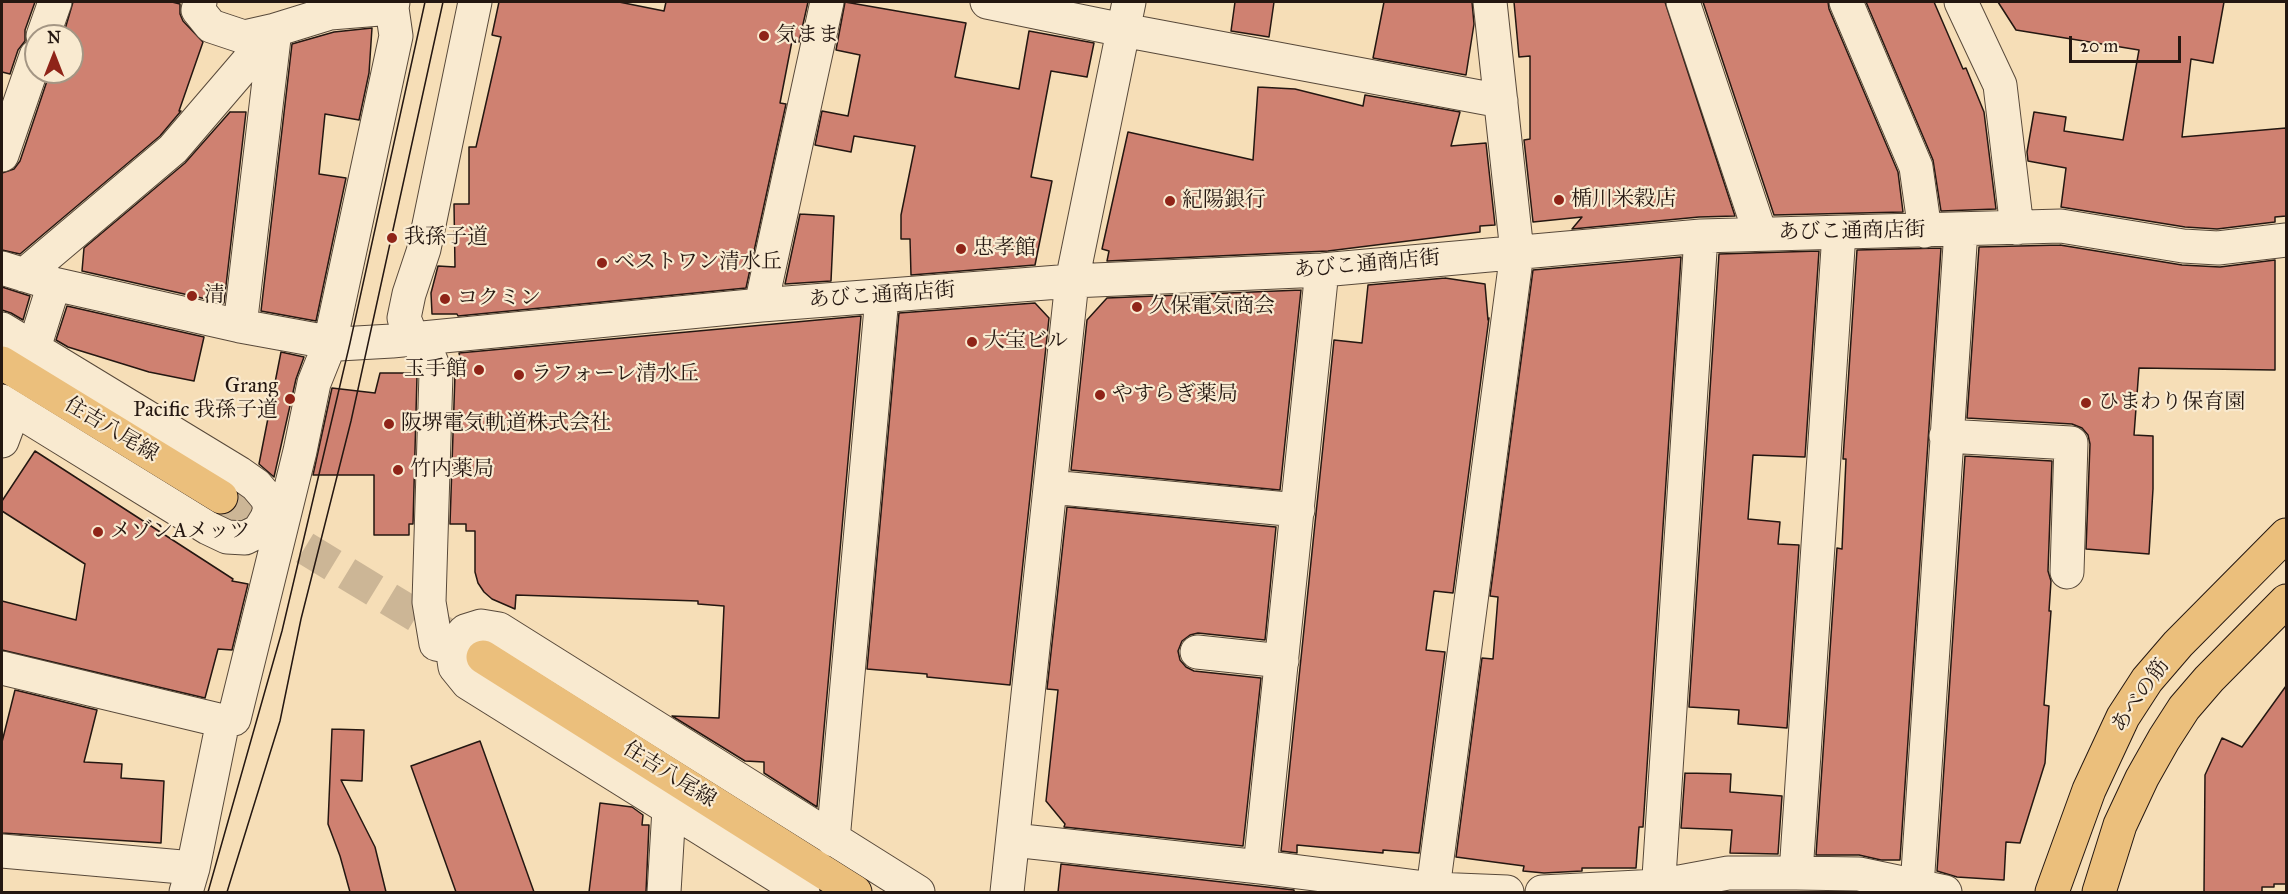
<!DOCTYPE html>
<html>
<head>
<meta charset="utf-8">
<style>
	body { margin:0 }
	#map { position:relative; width:2288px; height:894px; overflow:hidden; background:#f6deb7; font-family:"IM FELL Great Primer",serif }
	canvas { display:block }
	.frame { position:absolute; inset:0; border:3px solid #241711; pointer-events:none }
	.north { position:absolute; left:24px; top:24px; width:60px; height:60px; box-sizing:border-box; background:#f9ead0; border:2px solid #a49684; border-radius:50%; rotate:0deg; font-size:16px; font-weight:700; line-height:24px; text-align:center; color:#241711 }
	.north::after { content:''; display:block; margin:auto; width:21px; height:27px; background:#8f2418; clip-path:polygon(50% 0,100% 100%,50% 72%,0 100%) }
	.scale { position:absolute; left:2069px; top:36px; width:112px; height:27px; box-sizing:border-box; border:3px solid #241711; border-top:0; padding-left:8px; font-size:18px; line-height:21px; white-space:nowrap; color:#241711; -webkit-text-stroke:4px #f9ead0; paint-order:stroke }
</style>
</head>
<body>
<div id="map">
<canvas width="2288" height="894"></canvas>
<div class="frame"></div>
<div class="north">N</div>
<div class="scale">20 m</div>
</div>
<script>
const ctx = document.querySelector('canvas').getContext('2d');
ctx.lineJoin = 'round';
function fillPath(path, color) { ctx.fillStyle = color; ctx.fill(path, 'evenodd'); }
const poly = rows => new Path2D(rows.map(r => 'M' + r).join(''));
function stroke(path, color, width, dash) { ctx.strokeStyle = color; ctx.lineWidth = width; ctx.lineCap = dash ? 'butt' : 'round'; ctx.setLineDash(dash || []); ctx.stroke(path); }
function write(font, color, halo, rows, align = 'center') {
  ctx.font = font + ' "IM FELL Great Primer","Noto Serif JP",serif'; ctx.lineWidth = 4.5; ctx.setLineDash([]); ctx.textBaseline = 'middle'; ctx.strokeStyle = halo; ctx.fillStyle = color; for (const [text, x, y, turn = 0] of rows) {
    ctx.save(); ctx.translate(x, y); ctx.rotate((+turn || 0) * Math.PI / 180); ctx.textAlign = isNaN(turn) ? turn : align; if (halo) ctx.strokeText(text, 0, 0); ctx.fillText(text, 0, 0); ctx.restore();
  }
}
const building = poly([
	[2,2,35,2,25,30,25,41,18,50,10,74,2,72,2,2],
	[73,2,172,2,180,4,180,14,183,21,203,42,179,111,181,111,160,136,20,254,2,250,2,173,14,169,20,161,50,72,72,72,72,36,63,36,73,2],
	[499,2,619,2,664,11,666,2,808,2,799,42,792,41,780,103,786,104,746,288,458,316,457,314,432,314,431,293,438,266,455,267,454,204,469,204,469,147,476,147,501,37,492,35,499,2],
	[845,2,966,23,955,77,1019,89,1029,31,1094,43,1087,77,1051,71,1031,177,1052,181,1035,265,911,275,910,239,901,239,901,215,915,146,854,136,851,152,815,145,822,111,848,116,860,55,836,50,845,2],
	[1235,2,1274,2,1269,37,1231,31,1235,2],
	[1384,2,1472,2,1474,24,1466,75,1373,58,1384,2],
	[1514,2,1665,2,1735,216,1699,217,1572,229,1582,217,1533,222,1524,140,1530,139,1530,56,1519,57,1514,2],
	[1703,2,1828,2,1829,9,1898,172,1903,212,1774,215,1703,2],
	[1866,2,1934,2,1963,69,1966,68,1984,112,1996,209,1941,211,1933,160,1866,2],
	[1998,2,2224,2,2213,63,2191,59,2182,137,2286,128,2286,216,2275,217,2275,222,2217,229,2185,227,2061,207,2066,168,2028,161,2027,152,2034,112,2066,117,2064,131,2123,140,2139,50,2016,30,1998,2],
	[372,28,369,73,359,120,325,114,319,174,346,178,316,321,261,311,292,44,334,32,372,28],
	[1258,87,1295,89,1363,106,1365,95,1460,112,1451,146,1486,143,1495,225,1480,226,1480,232,1328,251,1107,261,1109,251,1102,249,1128,132,1253,160,1258,87],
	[230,112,246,112,224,303,82,271,84,248,185,163,230,112],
	[800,214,834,216,831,281,785,284,800,214],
	[2060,245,2182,265,2220,267,2275,260,2275,370,2139,368,2134,435,2153,436,2153,489,2149,554,2086,549,2090,444,2088,435,2082,428,2072,424,1967,418,1979,247,2060,245],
	[1941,248,1900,860,1881,860,1859,855,1816,855,1837,548,1842,549,1846,459,1843,459,1857,250,1941,248],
	[1819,251,1805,457,1753,455,1748,519,1780,522,1778,544,1799,545,1787,728,1738,724,1739,710,1689,707,1719,254,1819,251],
	[1681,257,1643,827,1639,827,1636,868,1582,868,1582,871,1544,873,1523,871,1524,866,1456,857,1482,658,1493,659,1498,597,1490,596,1533,270,1681,257],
	[1445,278,1485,284,1488,320,1489,318,1453,593,1434,591,1426,650,1445,652,1419,853,1383,850,1383,853,1297,845,1297,853,1281,851,1334,340,1362,343,1368,285,1445,278],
	[2,287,30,296,23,320,11,313,2,310,2,287],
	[1301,290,1280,490,1071,470,1087,320,1107,298,1301,290],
	[1035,303,1049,318,1010,685,927,677,927,674,867,669,899,313,1035,303],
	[67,306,204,337,194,381,149,372,68,347,56,340,67,306],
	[861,316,822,751,817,807,764,773,764,762,745,761,672,716,719,718,724,606,698,604,698,601,516,595,515,609,492,599,484,592,478,583,475,572,475,531,466,531,466,524,450,524,455,374,452,363,460,357,459,353,861,316],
	[281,352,304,357,296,379,274,477,259,464,281,352],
	[380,373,416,373,417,376,413,524,409,524,409,535,374,535,374,475,313,475,332,388,375,393,380,373],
	[35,451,233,579,232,581,248,584,232,650,218,649,205,698,2,650,2,601,76,620,85,564,2,511,2,501,35,451],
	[1965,456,2052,461,2048,571,2051,581,2049,611,2051,611,2044,705,2049,706,2045,763,2020,843,2006,842,2004,880,1957,877,1937,871,1965,456],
	[1067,507,1276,527,1265,640,1198,633,1190,635,1182,641,1178,651,1180,660,1186,667,1194,671,1261,678,1243,846,1064,827,1065,824,1046,801,1058,690,1047,689,1067,507],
	[2286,686,2286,884,2274,884,2274,887,2262,887,2262,892,2204,892,2205,775,2222,738,2242,747,2286,686],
	[15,690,97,710,84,762,122,764,121,778,164,781,161,843,2,833,2,742,15,690],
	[332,729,364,730,362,781,341,780,375,847,386,892,350,892,340,856,328,824,332,729],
	[480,741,534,892,456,892,411,766,480,741],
	[1685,773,1731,774,1730,792,1782,796,1778,854,1730,853,1732,830,1681,828,1685,773],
	[600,803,632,807,643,815,642,825,649,825,646,892,589,892,600,803],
	[1061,864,1258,886,1294,890,1294,892,1058,892,1061,864]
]);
fillPath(building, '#cf8171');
stroke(building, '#241711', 1.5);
stroke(poly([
	[221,497,453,638]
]), '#ccb696', 33, [33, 16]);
const minor = poly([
	[200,2,198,10,211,26,244,37,275,30,240,326],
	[987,2,1123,30,1501,101],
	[1683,2,1760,233],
	[1846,2,1916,167,1925,231],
	[1961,2,2000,85,2017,228],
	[43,36,55,2],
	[2,155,36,56],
	[2,268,54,284,240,326,339,344,392,341,761,305,1072,281,1322,270,1701,236,2061,226,2183,246,2218,248,2286,240],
	[24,275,173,149,275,30,330,13,392,8],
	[761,305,827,2],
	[2,329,239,473,256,485,267,498,270,508,267,518,259,531,245,538,227,537,208,528,2,401],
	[34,348,54,284],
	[1946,436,2071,443,2067,572],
	[2,441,14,409],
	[1050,487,1298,510],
	[452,647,436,644,429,602,436,373,429,356,412,338,404,318,409,294,424,249,475,2],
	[1197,652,1282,661],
	[2,668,223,721,234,719,300,451,314,383,330,343,396,36,392,8,393,2],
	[833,840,882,297],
	[1013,840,1260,867,1433,889,1507,892],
	[2,851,193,868],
	[1260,867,1322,270],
	[1796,873,1839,233],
	[1917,887,1961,230],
	[1433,889,1517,252,1490,2],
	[186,892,193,868,223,721],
	[664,892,669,809],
	[803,892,468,683,455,667,452,647,465,631,481,626,499,629,918,892],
	[1007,892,1072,281,1129,2],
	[1542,892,1658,886,1728,873,1796,873,1859,874,1945,892],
	[1658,892,1701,236]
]);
const major = poly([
	[2,363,221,497],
	[483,657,855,892],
	[2052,892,2089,790,2123,717,2147,680,2178,644,2286,535],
	[2099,892,2120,825,2142,778,2164,739,2184,708,2209,679,2286,601]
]);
stroke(minor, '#58493a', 35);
stroke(major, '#241711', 35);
stroke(minor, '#f9ead0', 33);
stroke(major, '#ebbf7c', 33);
stroke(poly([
	[208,892,282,631,350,343,425,2],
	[227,892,280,721,301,619,351,421,443,2]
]), '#241711', 1.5);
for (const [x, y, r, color] of [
	[764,36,6,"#8f2418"],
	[1559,200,6,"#8f2418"],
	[1170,201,6,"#8f2418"],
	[392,238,6,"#8f2418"],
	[961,249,6,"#8f2418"],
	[602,263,6,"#8f2418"],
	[192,296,6,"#8f2418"],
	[445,299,6,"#8f2418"],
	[1137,307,6,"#8f2418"],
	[972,342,6,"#8f2418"],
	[479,370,6,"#8f2418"],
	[519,375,6,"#8f2418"],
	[1100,395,6,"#8f2418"],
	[290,399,6,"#8f2418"],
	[2086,403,6,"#8f2418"],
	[389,424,6,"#8f2418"],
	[398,470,6,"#8f2418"],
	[98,532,6,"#8f2418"]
]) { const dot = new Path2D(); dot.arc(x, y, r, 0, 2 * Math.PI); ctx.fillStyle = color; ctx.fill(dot); stroke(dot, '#f9ead0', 2); }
write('21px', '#241711', '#f9ead0', [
	["気まま",776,36],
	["楯川米穀店",1571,200],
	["紀陽銀行",1182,201],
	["我孫子道",404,238],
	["忠孝館",973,249],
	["ベストワン清水丘",614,263],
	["清",204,296],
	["コクミン",457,299],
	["久保電気商会",1149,307],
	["大宝ビル",984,342],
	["玉手館",467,370,"right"],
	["ラフォーレ清水丘",531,375],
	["Grang",278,387,"right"],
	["Pacific 我孫子道",278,411,"right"],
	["やすらぎ薬局",1112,395],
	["ひまわり保育園",2098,403],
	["阪堺電気軌道株式会社",401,424],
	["竹内薬局",410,470],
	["メゾンAメッツ",110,532]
], 'left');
write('21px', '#241711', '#f9ead0', [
	["あびこ通商店街",1852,232,-1],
	["あびこ通商店街",1367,265,-5],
	["あびこ通商店街",882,296,-4],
	["住吉八尾線",111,430,31],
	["あべの筋",2141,696,-55],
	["住吉八尾線",669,775,32]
]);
</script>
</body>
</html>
